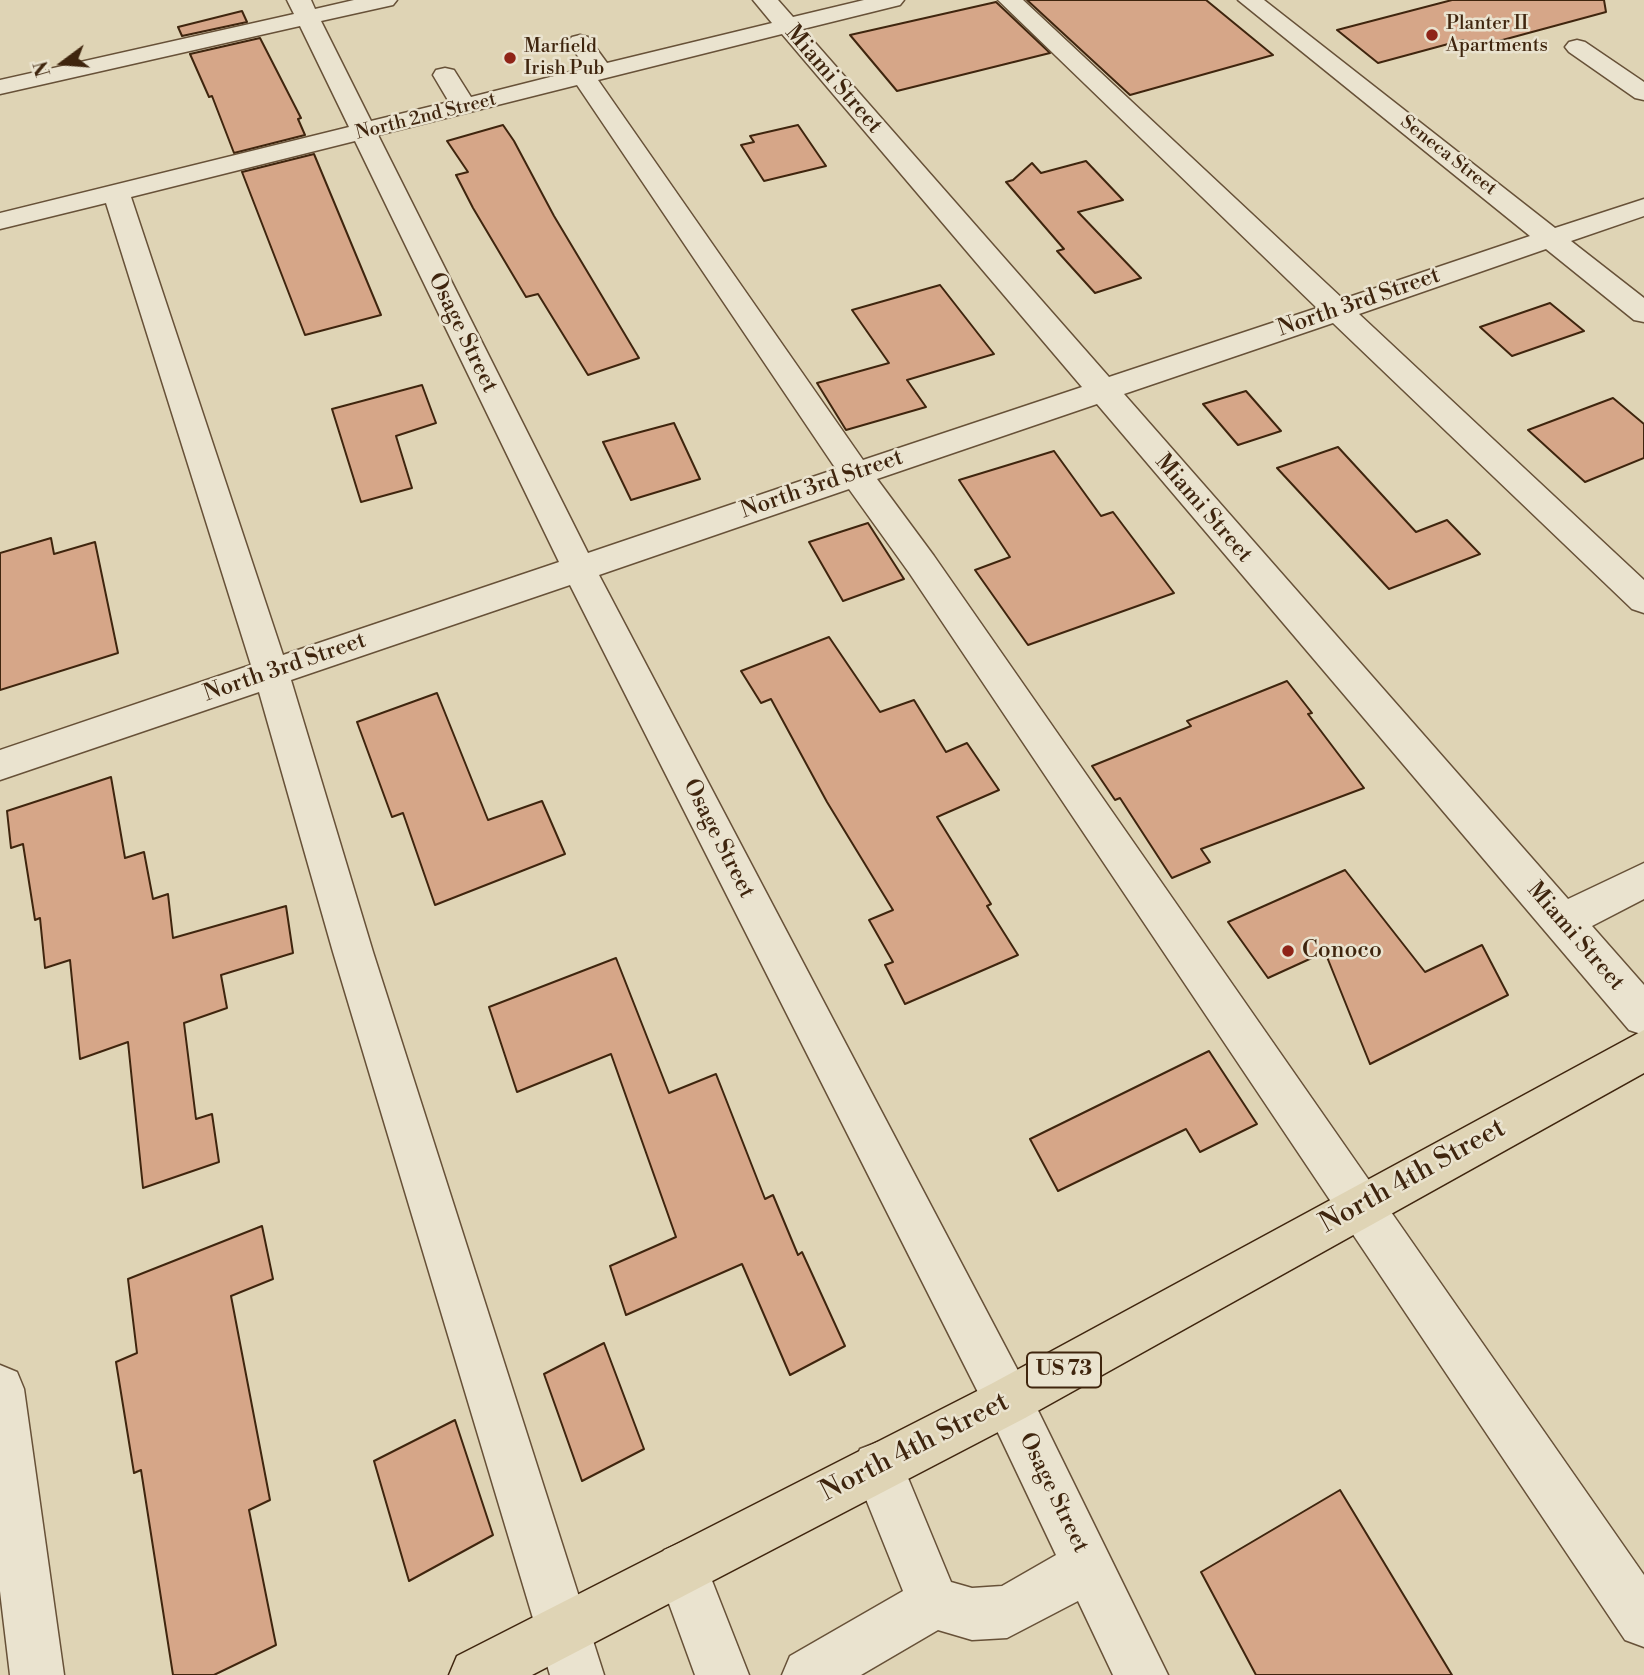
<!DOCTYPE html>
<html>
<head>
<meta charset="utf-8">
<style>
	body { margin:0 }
	#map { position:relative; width:1644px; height:1675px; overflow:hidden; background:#dfd4b5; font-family:"Libre Bodoni",serif }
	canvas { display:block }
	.north { position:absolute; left:28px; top:28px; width:70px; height:70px; -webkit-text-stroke:5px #eae3cf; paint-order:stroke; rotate:254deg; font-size:19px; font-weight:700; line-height:28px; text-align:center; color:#3f250e }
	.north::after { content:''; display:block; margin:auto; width:24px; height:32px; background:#3f250e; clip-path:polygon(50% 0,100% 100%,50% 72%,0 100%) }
</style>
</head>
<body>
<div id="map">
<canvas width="1644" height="1675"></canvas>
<div class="north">N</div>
</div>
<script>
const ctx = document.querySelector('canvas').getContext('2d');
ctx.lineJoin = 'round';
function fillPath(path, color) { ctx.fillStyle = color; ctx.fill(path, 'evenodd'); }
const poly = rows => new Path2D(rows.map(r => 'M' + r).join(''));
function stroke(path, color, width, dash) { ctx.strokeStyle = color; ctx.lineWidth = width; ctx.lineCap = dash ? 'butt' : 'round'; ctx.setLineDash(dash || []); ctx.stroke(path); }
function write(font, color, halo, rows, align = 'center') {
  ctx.font = font + ' "Libre Bodoni",serif'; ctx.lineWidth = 5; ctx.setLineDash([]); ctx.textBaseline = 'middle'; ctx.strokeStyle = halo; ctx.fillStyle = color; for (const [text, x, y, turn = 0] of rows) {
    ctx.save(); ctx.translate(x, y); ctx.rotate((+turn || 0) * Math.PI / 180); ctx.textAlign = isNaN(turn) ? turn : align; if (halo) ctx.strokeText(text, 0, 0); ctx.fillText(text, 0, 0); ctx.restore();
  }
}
const building = poly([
	[1027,0,1206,0,1273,55,1130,95,1027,0],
	[1452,0,1604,0,1606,12,1473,48,1463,40,1378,63,1337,30,1452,0],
	[996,2,1050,53,897,91,850,35,996,2],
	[242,11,247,22,182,36,178,27,242,11],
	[260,38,301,118,298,119,305,135,234,153,212,96,209,97,190,54,260,38],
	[503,125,514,141,554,216,639,358,588,375,538,294,526,297,473,208,456,175,468,172,447,141,503,125],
	[798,125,826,166,764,181,741,145,754,142,750,136,798,125],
	[314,154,381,315,305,335,242,172,314,154],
	[1086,161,1123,200,1078,212,1141,278,1095,293,1057,251,1064,249,1006,182,1013,180,1032,163,1041,173,1086,161],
	[940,285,994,354,907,380,926,407,846,430,817,383,889,363,852,310,940,285],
	[1550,303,1584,331,1512,356,1480,327,1550,303],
	[422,385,436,423,396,436,412,488,361,502,332,409,422,385],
	[1246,391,1281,431,1238,445,1203,404,1246,391],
	[1613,398,1644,424,1644,458,1585,482,1528,430,1613,398],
	[674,423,700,479,631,500,603,442,674,423],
	[1338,447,1416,532,1447,520,1480,554,1389,589,1277,468,1338,447],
	[1054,451,1101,516,1113,512,1174,593,1028,645,975,570,1010,557,959,480,1054,451],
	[868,523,904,579,843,601,809,542,868,523],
	[51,538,54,554,95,542,118,653,0,690,0,553,51,538],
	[829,637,880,712,914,700,946,752,967,743,999,790,937,817,991,904,987,906,1018,955,905,1004,885,965,893,962,869,920,893,910,827,802,771,699,761,703,741,671,829,637],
	[1287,681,1312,713,1308,714,1364,788,1201,849,1210,862,1172,878,1120,798,1115,800,1092,766,1191,726,1187,721,1287,681],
	[437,693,488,820,542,801,565,854,435,905,403,813,392,817,357,722,437,693],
	[111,777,125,858,144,852,153,899,168,894,173,938,286,906,293,953,221,975,227,1008,184,1023,196,1119,212,1114,219,1162,143,1188,128,1042,80,1059,70,960,45,968,40,918,35,920,23,844,11,848,7,811,111,777],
	[1345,870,1425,972,1482,945,1508,995,1370,1064,1325,952,1268,978,1228,922,1345,870],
	[616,958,669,1093,716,1074,765,1199,773,1195,798,1255,802,1252,845,1346,790,1375,742,1264,626,1315,610,1266,676,1237,611,1054,517,1092,489,1007,616,958],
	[1209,1051,1257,1124,1200,1152,1186,1129,1058,1191,1030,1139,1209,1051],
	[262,1226,273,1279,231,1296,270,1500,249,1510,276,1645,214,1675,173,1675,141,1470,134,1473,116,1362,137,1353,128,1279,262,1226],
	[604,1343,644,1449,582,1481,544,1374,604,1343],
	[455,1420,493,1535,409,1581,374,1461,455,1420],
	[1340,1490,1452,1675,1256,1675,1201,1572,1340,1490]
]);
fillPath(building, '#d6a688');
stroke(building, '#3f250e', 2);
const minor = poly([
	[287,0,311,0,315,9,354,0,397,0,393,5,321,21,371,121,449,102,433,75,436,70,445,68,454,70,471,97,586,68,568,42,572,37,580,35,588,37,607,63,772,23,753,0,778,0,793,17,864,0,904,0,900,5,803,29,1109,377,1317,308,998,0,1023,0,1343,299,1530,236,1238,0,1264,0,1555,228,1644,199,1644,216,1571,241,1644,298,1644,322,1634,320,1546,249,1359,314,1644,580,1644,613,1632,609,1333,323,1124,394,1568,899,1644,863,1644,899,1592,926,1644,985,1644,1035,1629,1030,1097,404,877,479,934,556,1644,1575,1644,1647,1625,1640,910,574,849,489,599,575,1025,1384,1168,1675,1113,1675,1078,1601,1007,1638,972,1640,938,1630,861,1675,782,1675,790,1656,903,1591,853,1467,860,1449,878,1442,896,1449,951,1582,972,1588,1002,1586,1056,1555,991,1418,570,585,291,680,373,952,604,1675,550,1675,333,952,259,692,0,780,0,750,251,665,106,203,0,229,0,213,349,127,300,26,0,94,0,80,294,14,287,0],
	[782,34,1082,387,863,460,598,80,782,34],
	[577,85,836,469,588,553,378,135,577,85],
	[355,141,559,562,283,655,131,197,355,141],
	[1577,40,1585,42,1644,82,1644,100,1635,98,1569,52,1565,47,1569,42,1577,40],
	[0,1365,17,1372,24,1389,64,1675,10,1675,0,1591,0,1365],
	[682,1542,700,1550,749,1675,695,1675,656,1568,664,1550,682,1542]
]);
const highway = poly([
	[1644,1030,1644,1073,1025,1418,532,1675,449,1675,457,1656,991,1384,1644,1030]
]);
stroke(minor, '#675138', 3);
stroke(highway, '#3f250e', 3);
fillPath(minor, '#eae3cf');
fillPath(highway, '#dfd4b5');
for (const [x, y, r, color] of [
	[1432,35,7,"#8f2418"],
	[510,58,7,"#8f2418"],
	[1288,951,7,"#8f2418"]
]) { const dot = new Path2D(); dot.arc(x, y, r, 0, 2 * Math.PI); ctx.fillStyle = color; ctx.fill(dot); stroke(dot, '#eae3cf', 2.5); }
write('19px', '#3f250e', '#eae3cf', [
	["Planter II",1446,24],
	["Apartments",1446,46],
	["Marfield",524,47],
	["Irish Pub",524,69]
], 'left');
write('19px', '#3f250e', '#eae3cf', [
	["North 2nd Street",426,117,-14],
	["Seneca Street",1448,156,38]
]);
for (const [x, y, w] of [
	[1064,1370,74]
]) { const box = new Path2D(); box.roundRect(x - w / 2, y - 17.5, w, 35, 5); ctx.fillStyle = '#eae3cf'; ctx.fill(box); stroke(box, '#3f250e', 2); }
write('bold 21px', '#3f250e', null, [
	["US 73",1064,1370]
]);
write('23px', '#3f250e', '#eae3cf', [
	["Miami Street",833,80,49],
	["North 3rd Street",1359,303,-19],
	["Osage Street",462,333,64],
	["North 3rd Street",822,485,-19],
	["Miami Street",1203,509,49],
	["North 3rd Street",285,668,-19],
	["Osage Street",718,839,63],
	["Miami Street",1575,937,49],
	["Osage Street",1053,1493,64]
]);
write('23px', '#3f250e', '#eae3cf', [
	["Conoco",1302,951]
], 'left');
write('28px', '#3f250e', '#eae3cf', [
	["North 4th Street",1413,1177,-29],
	["North 4th Street",915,1448,-27]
]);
</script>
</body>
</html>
